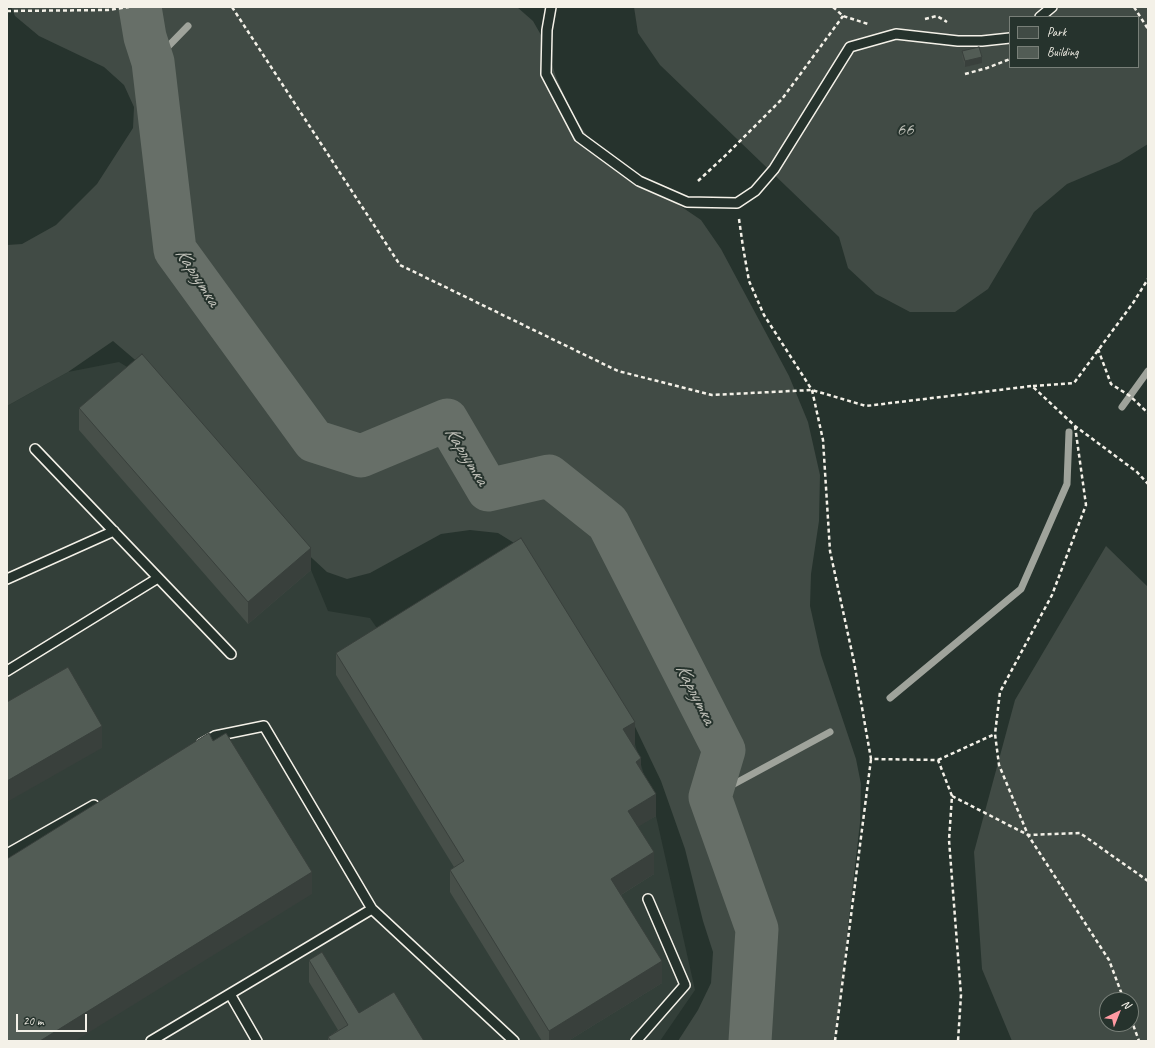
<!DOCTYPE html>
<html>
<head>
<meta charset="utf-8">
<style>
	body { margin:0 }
	#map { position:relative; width:1155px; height:1048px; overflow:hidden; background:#26332d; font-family:Caveat,sans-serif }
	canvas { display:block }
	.frame { position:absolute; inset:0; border:8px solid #f4f1e8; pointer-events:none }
	.legend { position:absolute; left:1009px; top:16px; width:130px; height:52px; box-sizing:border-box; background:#26332d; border:1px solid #787f78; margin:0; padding:5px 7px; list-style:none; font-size:12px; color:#f4f1e8 }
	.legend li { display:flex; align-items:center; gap:8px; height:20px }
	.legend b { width:20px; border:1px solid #787f78 }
	.north { position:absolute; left:1099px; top:992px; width:40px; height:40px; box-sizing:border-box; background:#26332d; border:1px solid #787f78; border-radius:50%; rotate:43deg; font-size:11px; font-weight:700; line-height:16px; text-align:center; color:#f4f1e8 }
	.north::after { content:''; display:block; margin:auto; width:14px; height:18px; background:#ff9aa2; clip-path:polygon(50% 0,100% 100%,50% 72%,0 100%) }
	.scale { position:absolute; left:16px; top:1014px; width:71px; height:18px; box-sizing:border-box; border:2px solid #f4f1e8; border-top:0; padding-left:5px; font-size:12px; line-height:14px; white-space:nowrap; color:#f4f1e8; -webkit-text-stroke:3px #26332d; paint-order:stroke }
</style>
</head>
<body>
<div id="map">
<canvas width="1155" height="1048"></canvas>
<div class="frame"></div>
<ul class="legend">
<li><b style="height:11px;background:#414b45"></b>Park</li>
<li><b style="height:11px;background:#525c55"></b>Building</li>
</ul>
<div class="north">N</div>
<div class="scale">20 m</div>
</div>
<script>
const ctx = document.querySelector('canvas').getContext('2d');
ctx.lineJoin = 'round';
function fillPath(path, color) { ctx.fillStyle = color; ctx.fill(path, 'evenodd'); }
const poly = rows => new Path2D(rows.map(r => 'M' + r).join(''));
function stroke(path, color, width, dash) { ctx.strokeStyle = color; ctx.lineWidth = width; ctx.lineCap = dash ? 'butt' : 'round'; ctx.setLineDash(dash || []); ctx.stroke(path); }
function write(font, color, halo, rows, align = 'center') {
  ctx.font = font + ' Caveat,sans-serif'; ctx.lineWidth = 4; ctx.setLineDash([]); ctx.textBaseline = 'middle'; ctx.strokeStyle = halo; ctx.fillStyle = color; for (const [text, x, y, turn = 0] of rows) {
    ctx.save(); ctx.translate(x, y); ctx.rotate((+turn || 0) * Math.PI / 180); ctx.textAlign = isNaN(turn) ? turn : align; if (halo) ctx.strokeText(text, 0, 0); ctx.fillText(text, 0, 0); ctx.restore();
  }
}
fillPath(poly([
	[119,362,142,376,311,570,328,611,370,618,387,643,521,560,635,744,656,816,695,990,660,1041,7,1041,7,406,68,372]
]), '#333f39');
fillPath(poly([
	[11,7,517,7,533,21,545,42,556,77,575,119,603,157,632,182,673,201,701,220,721,249,789,376,808,422,820,475,819,521,811,574,810,606,821,655,856,759,861,784,860,823,835,1041,678,1041,698,1010,711,983,713,952,703,921,685,849,661,781,627,710,519,546,498,533,470,530,441,534,370,573,347,579,327,572,300,547,154,376,113,341,68,372,7,406,7,245,22,244,56,225,97,184,133,128,134,107,124,85,104,67,39,36,15,16],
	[634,7,1148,7,1148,144,1119,162,1067,184,1034,212,988,289,955,312,910,312,876,294,848,268,839,237,660,65,638,33],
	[1010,17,1138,17,1138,67,1010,67],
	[1106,546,1148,587,1148,1041,1012,1041,982,969,974,852,1015,700],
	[1107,1000,1131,1000,1131,1024,1107,1024]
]), '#414b45');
stroke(poly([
	[153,62,188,26],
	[1122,407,1148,371],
	[890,698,1021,589,1067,484,1069,432],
	[710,797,830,732]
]), '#9fa39b', 7);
stroke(poly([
	[140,7,145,37,153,62,175,250,314,441,361,456,447,420,488,490,549,476,608,523,724,750,710,797,757,929,750,1041]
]), '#676f68', 43);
const service = poly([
	[551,7,547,30,546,74,579,137,639,181,687,202,737,203,755,191,774,169,850,47,896,34,958,41,982,41,1010,38],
	[1040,17,1052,7],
	[35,449,231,654],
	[7,579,114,531],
	[7,671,158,578],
	[201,744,215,736,264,726,372,909,514,1041],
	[7,854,94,805],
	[230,994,257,1041],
	[151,1041,372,909],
	[636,1041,685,985,648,899]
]);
stroke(service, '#f4f1e8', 12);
stroke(poly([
	[232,7,400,265,618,371,712,395,812,390,866,406,1032,386,1075,426,1137,472,1148,484],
	[833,7,843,16,868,24],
	[1134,7,1148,29],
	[7,11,108,10,129,7],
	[925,19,937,16,947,22],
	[965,74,987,68,1010,59],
	[698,181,727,154,782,99,843,16],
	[739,219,743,247,749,281,764,315,812,390,823,440,830,551,854,662,871,759,938,760,952,796,949,840,961,995,958,1041],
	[1098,349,1111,384,1130,396,1148,413],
	[1033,386,1074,383,1133,303,1148,279],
	[1075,426,1086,505,1052,595,1000,692,995,734,999,765,1028,835,1109,960,1124,1000],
	[938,760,995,734],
	[952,796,1028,835,1080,833,1148,881],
	[1131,1019,1139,1041],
	[835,1041,871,759]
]), '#f4f1e8', 2.5, [4, 3]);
stroke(service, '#26332d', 9);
fillPath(poly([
	[962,51,982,63,965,67,962,57],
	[79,408,311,570,248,624,79,430],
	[336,653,635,744,633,745,656,816,638,826,654,874,621,895,662,983,568,1041,542,1041,450,892,450,870,454,867,336,675],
	[309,960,359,1013,424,1041,328,1041,328,1037,338,1030,309,982]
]), '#474f49');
fillPath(poly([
	[982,57,982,63,965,67,965,61],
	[311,548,311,570,248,624,248,602],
	[635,722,635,744,623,751,623,729],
	[102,726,102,748,7,802,7,781],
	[641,758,641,780,636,762],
	[656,794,656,816,628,833,628,811],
	[654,852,654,874,611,901,611,879],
	[312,872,312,894,75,1041,40,1041],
	[662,961,662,983,568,1041,549,1041,549,1031]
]), '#39403c');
const building = poly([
	[979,47,982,57,965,61,962,51,979,47],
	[142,354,311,548,248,602,79,408,142,354],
	[521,538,635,722,623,729,641,758,636,762,656,794,628,811,654,852,611,879,662,961,549,1031,450,870,464,861,336,653,521,538],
	[68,667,102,726,7,781,7,702,68,667],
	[209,733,213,741,226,733,312,872,40,1041,7,1041,7,859,209,733],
	[322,952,359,1013,394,992,424,1041,331,1041,328,1037,348,1025,309,960,322,952]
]);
fillPath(building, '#525c55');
stroke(building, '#39403c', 1);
write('19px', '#bebfb7', '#26332d', [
	["66",905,130]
]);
write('italic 20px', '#bcbdb5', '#26332d', [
	["Карлутка",197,277,57],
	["Карлутка",466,456,58],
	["Карлутка",695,694,63]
]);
</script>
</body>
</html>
